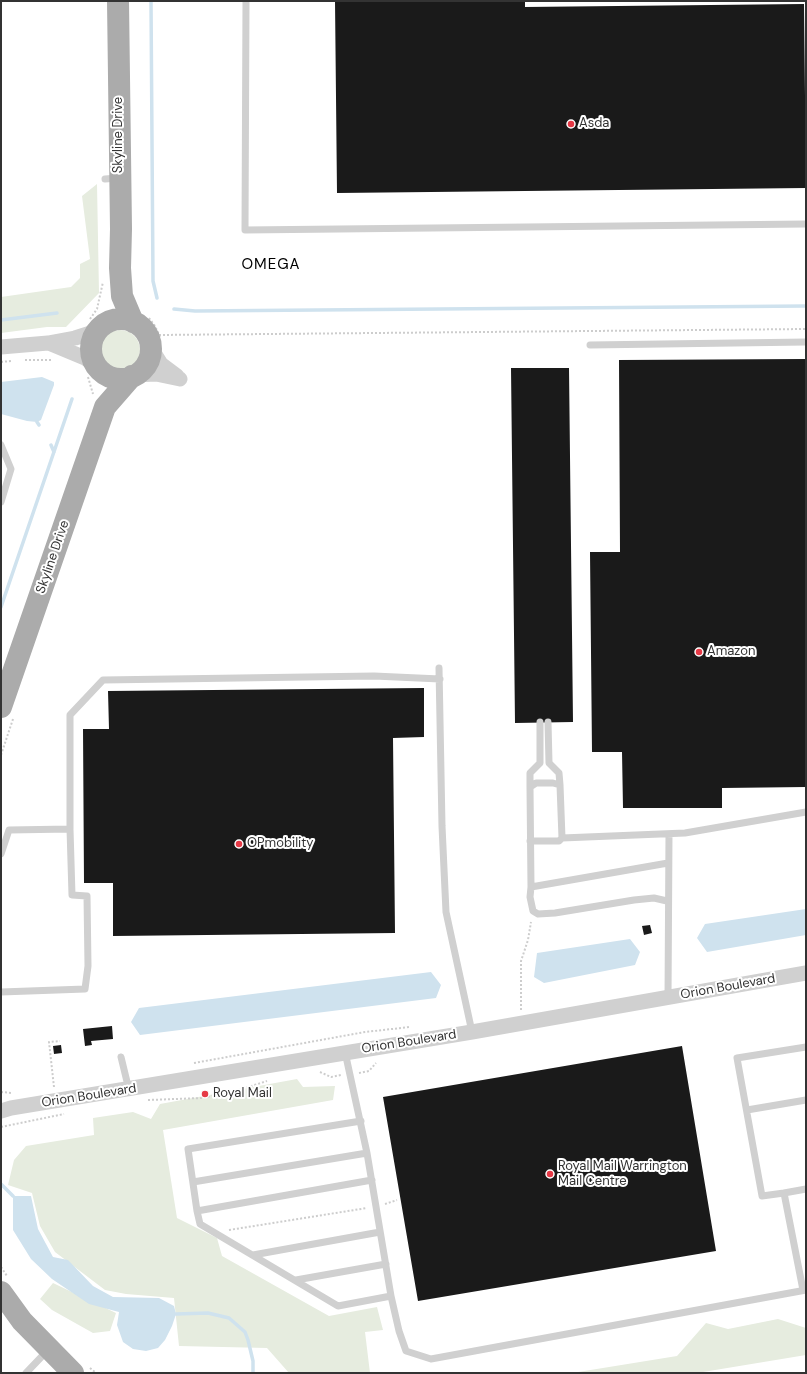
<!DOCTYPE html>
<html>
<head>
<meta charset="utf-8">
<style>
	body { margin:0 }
	#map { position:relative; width:807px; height:1374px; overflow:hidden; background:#fff; font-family:"DM Sans",sans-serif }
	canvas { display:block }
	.frame { position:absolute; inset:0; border:2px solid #333; pointer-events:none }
</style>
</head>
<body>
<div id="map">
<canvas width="807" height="1374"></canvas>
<div class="frame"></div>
</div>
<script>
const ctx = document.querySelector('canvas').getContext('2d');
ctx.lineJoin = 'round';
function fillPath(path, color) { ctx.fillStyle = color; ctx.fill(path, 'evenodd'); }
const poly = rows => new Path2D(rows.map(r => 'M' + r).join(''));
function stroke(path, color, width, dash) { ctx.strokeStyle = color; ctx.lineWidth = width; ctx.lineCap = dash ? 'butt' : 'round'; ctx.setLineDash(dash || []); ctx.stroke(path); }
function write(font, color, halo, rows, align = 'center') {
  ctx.font = font + ' "DM Sans",sans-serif'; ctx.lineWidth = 4; ctx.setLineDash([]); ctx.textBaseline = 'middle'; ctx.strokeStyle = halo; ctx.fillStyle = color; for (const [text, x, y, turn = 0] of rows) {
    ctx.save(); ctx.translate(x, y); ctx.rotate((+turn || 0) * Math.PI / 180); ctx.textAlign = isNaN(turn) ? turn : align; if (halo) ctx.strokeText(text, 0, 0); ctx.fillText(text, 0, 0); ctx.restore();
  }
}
fillPath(poly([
	[97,184,99,293,66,327,47,327,1,333,1,297,71,287,80,278,80,264,90,259,82,196],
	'100 350a20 20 0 1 1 40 0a20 20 0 1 1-40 0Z',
	[297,1079,303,1087,335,1086,333,1100,163,1130,177,1218,217,1238,222,1256,329,1316,377,1307,383,1330,365,1332,370,1373,289,1373,267,1348,179,1346,174,1298,126,1294,105,1290,55,1252,40,1226,32,1193,8,1185,14,1160,26,1146,94,1135,93,1118,133,1112,151,1119,160,1104],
	[53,1283,116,1313,110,1331,93,1333,52,1310,40,1299],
	[778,1319,806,1328,806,1355,697,1373,572,1373,677,1356,706,1323,728,1329]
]), '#e6ecdf');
fillPath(poly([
	[42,377,54,382,54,385,41,420,37,422,27,421,1,414,1,382],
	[806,909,806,935,707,952,697,938,705,924],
	[630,939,640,952,635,965,544,983,534,977,537,953],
	[431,972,441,985,436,998,140,1035,131,1022,139,1008],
	[13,1196,31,1196,38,1229,53,1257,68,1260,93,1286,113,1297,159,1298,174,1306,176,1314,172,1326,165,1340,158,1348,146,1351,133,1349,123,1342,117,1325,119,1312,89,1304,52,1279,31,1259,13,1230]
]), '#cfe2ee');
stroke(poly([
	[151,1,153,281,157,298],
	[174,309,195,311,806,306],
	[1,320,57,313],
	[37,422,39,425],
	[51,445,54,452],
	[1,607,72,399],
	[1,1184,13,1196],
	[176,1314,208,1313,229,1318,245,1332,248,1340,253,1361,253,1373]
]), '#cfe2ee', 3.5);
fillPath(poly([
	[335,1,525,1,525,7,804,4,806,188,337,193],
	[806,359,806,787,722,788,722,808,623,808,622,752,592,752,590,552,620,552,619,360],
	[511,368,569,368,573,722,515,723],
	[424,688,424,737,393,738,395,933,113,936,113,883,84,883,83,729,109,729,108,691],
	[650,925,652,933,644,935,642,926],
	[112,1026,113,1039,91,1041,92,1045,85,1046,83,1029],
	[61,1045,62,1053,54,1054,53,1046],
	[682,1046,716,1251,418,1301,383,1097]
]), '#1a1a1a');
stroke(poly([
	[149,318,155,326,160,337],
	[90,319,97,309,103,282],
	[159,335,806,329],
	[25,360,53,360],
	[1,362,11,361],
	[88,377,93,394],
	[1,755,13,719],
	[521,1010,521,961,528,940,531,922],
	[194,1063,365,1032,410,1027],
	[320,1072,331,1077,341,1075],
	[359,1073,369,1071,376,1063],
	[54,1087,49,1042,60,1041],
	[1,1092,12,1093],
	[148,1100,202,1098,239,1090,267,1081],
	[1,1127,64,1114],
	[385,1204,397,1200],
	[229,1230,367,1208],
	[1,1267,7,1276],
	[90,1368,96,1373]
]), '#cdcdcd', 2, [2, 2]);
stroke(poly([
	[246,1,245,230,806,224],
	[105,179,118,178],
	[590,345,806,342],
	[1,445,11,469,1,502],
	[439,668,442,826,446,912,472,1032],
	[548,722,549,763,559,773,560,785],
	[530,787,530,773,540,763,540,722],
	[70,829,70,715,103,680,374,676,440,679],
	[530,841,559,841,562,838],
	[1,854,9,830,70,829,72,895,87,896,88,966,85,989,1,992],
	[531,887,530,787,536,783,553,783,560,785,562,838,685,833,806,812],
	[667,901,654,898,634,900,555,913,538,914,533,911,530,897,531,887,668,863],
	[668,998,669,834],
	[345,1052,367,1153,391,1296,399,1331,406,1351,431,1359,806,1290],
	[121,1057,129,1090],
	[747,1110,806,1100],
	[361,1121,188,1149,197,1211,200,1224,338,1306,391,1296],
	[193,1182,367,1153],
	[784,1193,806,1189],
	[197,1211,372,1180],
	[253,1255,380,1232],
	[296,1280,386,1264],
	[803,1290,784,1193,762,1196,737,1058,806,1047],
	[26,1373,47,1351]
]), '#d0d0d0', 7);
stroke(poly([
	[49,343,85,358,96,366],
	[1,347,48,343,75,338,97,331],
	[151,348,161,364,177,376],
	[134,375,156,374,180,379],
	[1,1111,11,1108,472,1032,806,973]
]), '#d0d0d0', 15);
stroke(poly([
	[118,1,121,229,120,268,122,296,133,322],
	'91 349a30 30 0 1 1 60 0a30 30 0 1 1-60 0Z',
	[1,707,105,407,132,376],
	[1,1292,22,1321,73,1373]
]), '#ababab', 22);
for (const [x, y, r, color] of [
	[571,124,4,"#e63946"],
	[699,652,4,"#e63946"],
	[239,844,4,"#e63946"],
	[205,1094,4,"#e63946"],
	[550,1174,4,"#e63946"]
]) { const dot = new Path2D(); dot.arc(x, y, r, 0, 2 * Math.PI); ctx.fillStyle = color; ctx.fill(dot); stroke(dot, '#fff', 1.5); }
write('13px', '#333', '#fff', [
	["Asda",579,124],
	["Amazon",707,652],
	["OPmobility",247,844],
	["Royal Mail",213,1094],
	["Royal Mail Warrington",558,1167],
	["Mail Centre",558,1182]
], 'left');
write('13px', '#333', '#fff', [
	["Skyline Drive",119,135,-90],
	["Skyline Drive",53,557,-71],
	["Orion Boulevard",728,987,-10],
	["Orion Boulevard",409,1042,-9],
	["Orion Boulevard",89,1096,-9]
]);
ctx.letterSpacing = '1px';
write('15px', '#000', '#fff', [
	["OMEGA",271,265]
]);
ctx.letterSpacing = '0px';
</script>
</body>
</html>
